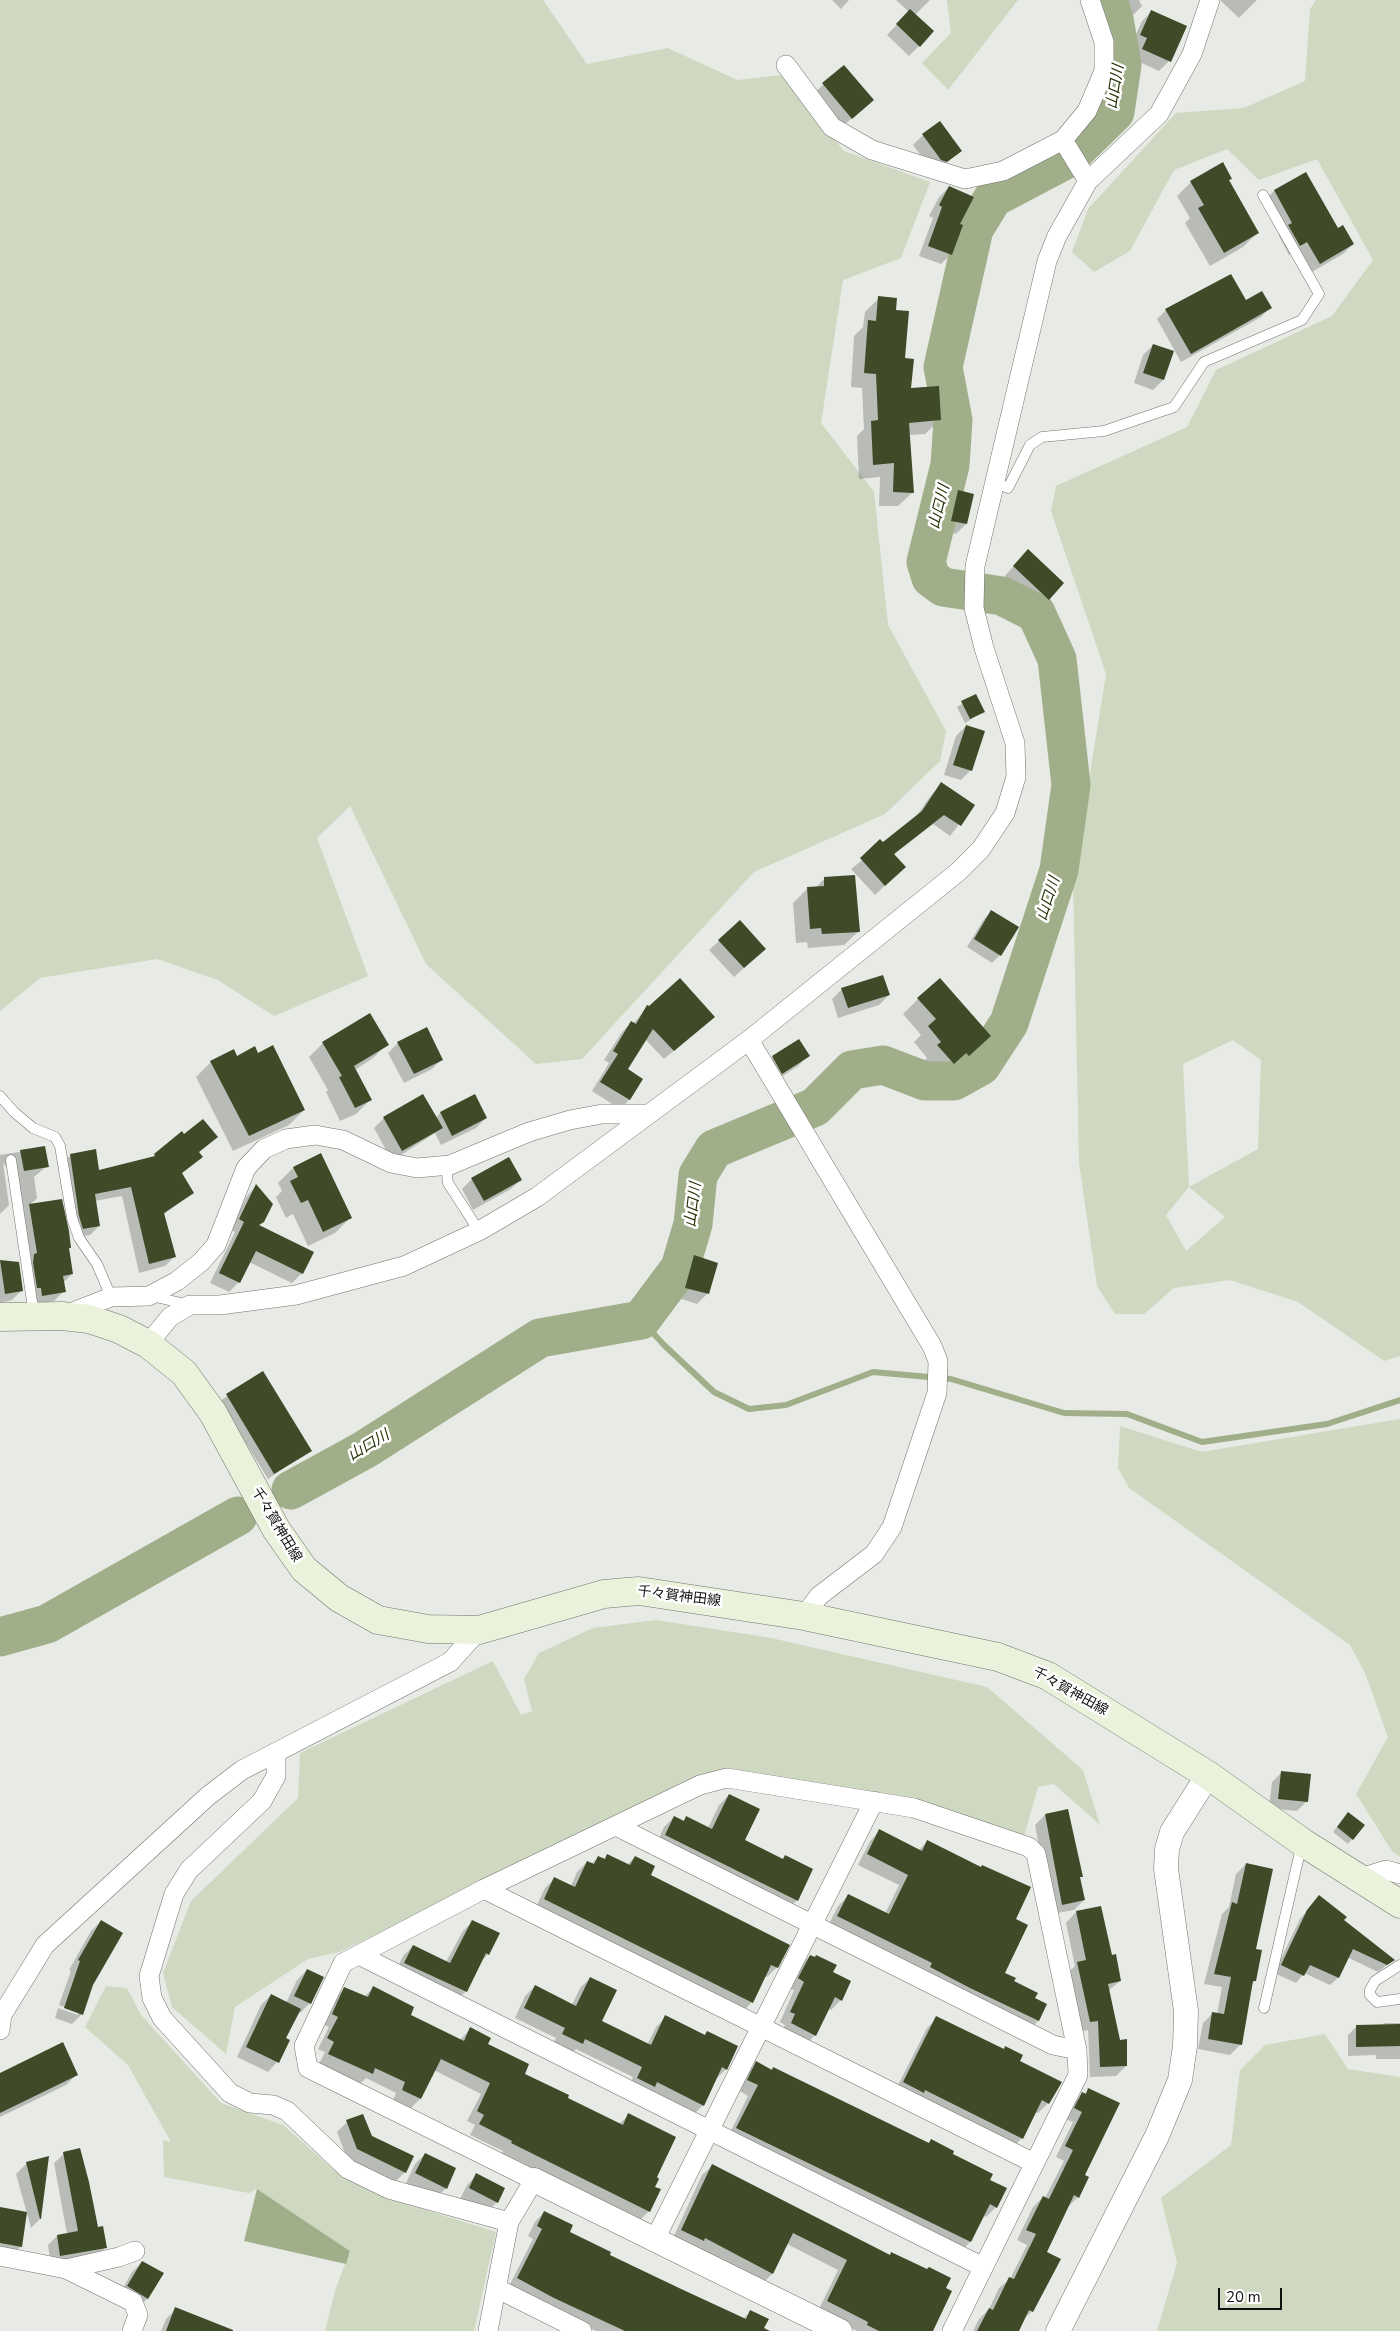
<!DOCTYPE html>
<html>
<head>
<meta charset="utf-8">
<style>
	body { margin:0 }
	#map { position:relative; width:1400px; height:2331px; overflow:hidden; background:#e8eae5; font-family:"Nunito Sans",sans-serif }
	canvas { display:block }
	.scale { position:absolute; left:1218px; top:2288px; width:64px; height:22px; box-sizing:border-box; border:2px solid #121311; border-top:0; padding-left:6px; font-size:15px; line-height:18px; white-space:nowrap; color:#121311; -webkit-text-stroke:4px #fff; paint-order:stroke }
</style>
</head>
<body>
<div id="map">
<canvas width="1400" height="2331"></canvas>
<div class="scale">20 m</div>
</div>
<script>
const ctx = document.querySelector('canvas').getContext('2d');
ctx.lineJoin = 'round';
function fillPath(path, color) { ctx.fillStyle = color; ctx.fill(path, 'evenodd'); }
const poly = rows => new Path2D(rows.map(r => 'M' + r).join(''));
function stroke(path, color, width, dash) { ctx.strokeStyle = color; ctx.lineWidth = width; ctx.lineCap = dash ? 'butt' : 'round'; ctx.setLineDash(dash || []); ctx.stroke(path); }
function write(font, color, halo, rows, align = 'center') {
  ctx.font = font + ' "Nunito Sans","Noto Sans JP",sans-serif'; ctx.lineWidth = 5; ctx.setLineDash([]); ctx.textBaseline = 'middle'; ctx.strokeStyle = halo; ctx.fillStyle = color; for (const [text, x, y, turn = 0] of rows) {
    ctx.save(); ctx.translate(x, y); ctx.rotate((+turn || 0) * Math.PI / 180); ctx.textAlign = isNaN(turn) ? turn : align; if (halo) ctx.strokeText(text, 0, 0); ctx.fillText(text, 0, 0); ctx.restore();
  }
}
fillPath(poly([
	[0,0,543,0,587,64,668,48,737,80,783,75,844,151,930,182,901,258,843,280,821,423,874,492,888,625,946,731,940,761,885,814,754,872,582,1059,536,1064,426,964,350,806,317,838,368,976,274,1016,218,980,157,959,40,978,0,1011],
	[947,0,1018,0,948,90,922,63,951,33],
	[1316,0,1400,0,1400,1356,1384,1361,1298,1302,1230,1280,1174,1288,1144,1314,1115,1314,1097,1286,1079,1163,1073,879,1106,674,1051,511,1056,486,1187,427,1216,370,1332,316,1373,260,1317,159,1259,180,1227,149,1174,170,1130,251,1094,272,1072,252,1088,209,1176,113,1244,108,1305,81,1310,9],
	[1233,1040,1261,1060,1258,1149,1189,1187,1183,1064],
	[1189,1187,1225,1217,1186,1251,1166,1215],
	[1400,1419,1400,1857,1392,1851,1356,1794,1388,1737,1365,1673,1350,1645,1129,1488,1118,1468,1120,1426,1202,1452],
	[656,1620,771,1638,987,1687,1083,1770,1100,1825,1054,1784,1038,1787,1024,1836,903,1796,718,1771,339,1952,308,1959,235,2007,226,2054,172,2007,163,1973,191,1901,298,1798,300,1753,493,1661,521,1715,532,1711,524,1679,539,1653,593,1628],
	[106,1986,127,1988,141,2015,221,2103,283,2125,334,2170,384,2197,496,2232,474,2331,325,2331,336,2288,350,2251,257,2189,249,2193,164,2177,163,2140,171,2142,128,2065,85,2027],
	[1325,2034,1348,2069,1400,2077,1400,2331,1157,2331,1177,2263,1161,2198,1231,2145,1240,2070,1265,2045]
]), '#cfd8c0');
fillPath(poly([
	[257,2189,350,2251,346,2264,244,2241]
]), '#a0ae89');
fillPath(poly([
	[832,0,849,0,841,9],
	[896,0,930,0,915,15,919,46,909,56,887,35,909,12],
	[1107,0,1139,0,1142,6,1132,16,1116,22],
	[1220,0,1257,0,1239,18],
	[1152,11,1185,27,1169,61,1159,71,1133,59,1137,48,1131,45,1142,21],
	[844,66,872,100,841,128,813,94],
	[923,135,960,151,936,171,931,169,913,145],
	[1306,174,1337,230,1353,244,1343,254,1310,273,1297,251,1289,255,1279,236,1282,233,1264,201,1274,191],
	[1228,181,1257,233,1243,247,1210,266,1185,223,1190,218,1177,196,1191,182],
	[949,187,959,224,951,254,941,264,919,256,933,218,929,216,939,197],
	[879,298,895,312,910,390,940,420,925,434,909,435,913,492,898,506,879,506,880,477,859,479,857,436,864,429,862,388,851,387,854,336,863,327,865,312],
	[1246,302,1270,308,1261,317,1181,362,1157,319,1166,310],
	[1153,345,1163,380,1153,390,1134,383,1143,355],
	[959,492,966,524,956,534,942,531,948,502],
	[1018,561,1048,599,1038,609,1004,577],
	[976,696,983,712,965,723,957,707],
	[966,726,971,770,961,780,944,775,956,736],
	[942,784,973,806,950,836,933,824,893,855,894,877,875,895,851,869,915,818,932,794],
	[824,879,859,931,844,945,808,948,807,942,796,943,793,903,807,889,815,888],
	[992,911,1000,955,992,963,967,947,984,919],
	[719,941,755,958,734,977,709,950],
	[842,989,889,995,879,1005,838,1018,832,999],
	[918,999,990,1036,953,1071,950,1067,938,1078,923,1062,927,1058,914,1042,921,1035,903,1014],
	[648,1006,714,1017,664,1059,645,1039,626,1070,642,1079,629,1100,620,1109,592,1091,609,1063,604,1060,622,1032,631,1023,633,1024],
	[370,1015,387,1044,373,1058,355,1070,370,1100,356,1114,340,1121,326,1092,328,1090,309,1057,323,1043],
	[799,1041,808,1056,798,1066,772,1083,763,1067,773,1057],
	[398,1043,442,1059,432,1069,404,1083,388,1053],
	[258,1054,304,1110,289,1125,233,1151,196,1077,211,1062],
	[423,1096,436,1118,440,1113,475,1096,486,1118,476,1128,441,1145,435,1133,392,1161,374,1128,384,1118],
	[184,1135,216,1137,198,1153,201,1156,181,1174,192,1193,163,1215,175,1256,165,1266,139,1273,122,1196,95,1201,99,1226,90,1235,74,1238,62,1164,71,1155,98,1171,152,1158],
	[44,1148,47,1166,34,1177,37,1198,30,1205,68,1249,72,1274,63,1283,64,1291,54,1301,33,1305,18,1215,25,1208,14,1211,8,1169,3,1163,9,1205,0,1214,0,1155],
	[321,1155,350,1218,335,1233,308,1246,293,1214,286,1218,276,1197,282,1191,278,1183,293,1168],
	[472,1179,521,1179,511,1189,473,1210,462,1189],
	[256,1186,263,1221,258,1226,302,1273,292,1283,249,1262,239,1282,229,1292,210,1283,235,1232,230,1230,247,1196],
	[694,1257,716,1263,707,1294,697,1304,675,1297,684,1267],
	[0,1261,18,1263,22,1290,12,1300,0,1303],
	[263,1372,310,1450,268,1479,220,1401],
	[1282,1772,1307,1801,1297,1811,1269,1808,1272,1782],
	[729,1795,744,1841,782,1860,785,1857,812,1870,797,1900,787,1910,656,1845,664,1827,674,1817,683,1821,686,1818,708,1828,719,1805],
	[1045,1815,1081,1876,1079,1878,1084,1900,1074,1910,1052,1914,1035,1825],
	[1344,1818,1352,1839,1348,1844,1333,1832],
	[880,1831,919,1850,927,1842,1015,1920,1003,1973,1034,1998,1045,2004,1038,2021,1028,2031,828,1926,838,1906,848,1896,885,1914,899,1885,858,1865,870,1841],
	[607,1855,627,1865,635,1857,650,1875,777,1967,767,1977,764,1976,752,2002,742,2012,535,1909,545,1888,555,1878,571,1886,577,1872,587,1862,591,1864,599,1857,603,1860],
	[1246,1864,1255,1981,1251,1985,1240,2045,1230,2055,1198,2049,1203,2023,1213,2013,1217,2014,1222,1987,1204,1984,1222,1914,1229,1907,1236,1874],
	[1319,1897,1342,1921,1393,1960,1378,1972,1347,1957,1338,1978,1330,1985,1304,1973,1296,1983,1274,1973,1300,1919],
	[1076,1912,1111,1956,1120,1981,1108,1991,1126,2066,1116,2076,1090,2077,1088,2030,1080,2032,1068,1973,1075,1966,1066,1923],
	[101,1921,92,1985,82,2014,72,2024,55,2018,58,2008,78,2015,78,2012,59,2005,71,1971,69,1970,91,1931],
	[473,1921,488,1954,480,1963,466,1991,456,2001,395,1973,403,1956,413,1946,446,1962,463,1931],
	[810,1956,831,1973,841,2000,831,2010,828,2008,815,2035,805,2045,781,2033,785,2025,780,2022,794,1990,789,1988,800,1966],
	[307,1970,310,2003,300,2013,298,2012,284,2039,277,2062,268,2072,237,2057,261,2005,271,1995,286,2003,297,1980],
	[590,1978,600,2021,647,2045,656,2027,666,2017,704,2036,707,2032,726,2069,716,2079,703,2105,693,2115,628,2088,633,2077,576,2049,572,2053,553,2044,556,2038,515,2018,525,1996,535,1986,572,2005,580,1988],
	[373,1988,409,2015,460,2040,470,2029,523,2074,566,2098,619,2124,629,2115,655,2178,649,2211,639,2221,502,2153,503,2151,470,2135,475,2125,467,2121,481,2094,434,2070,420,2099,410,2109,393,2100,396,2093,366,2078,361,2083,319,2064,325,2052,318,2049,329,2027,322,2024,334,1999,344,1989,364,1997],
	[937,2018,1018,2062,1048,2103,1038,2113,1035,2112,1022,2138,1012,2148,894,2093,927,2028],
	[1385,2023,1400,2023,1400,2059,1376,2059,1376,2055,1348,2056,1348,2035,1357,2026,1382,2025],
	[757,2063,771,2071,773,2068,951,2155,988,2181,996,2207,986,2217,983,2215,970,2242,960,2252,727,2139,748,2096,738,2090,747,2073],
	[0,2074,76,2075,66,2085,0,2117],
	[1089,2090,1084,2176,1078,2197,1068,2207,1045,2252,1059,2259,1032,2311,1022,2321,1017,2331,973,2331,979,2319,989,2309,999,2288,1010,2279,1027,2245,1017,2240,1033,2207,1043,2197,1045,2198,1064,2161,1056,2157,1073,2122,1065,2119,1072,2104],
	[347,2122,371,2137,405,2172,395,2182,347,2159,337,2132],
	[64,2154,106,2247,96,2257,51,2265,48,2245,57,2236,67,2234,54,2163],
	[425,2154,446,2188,436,2198,406,2183,415,2164],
	[48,2158,40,2219,31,2228,16,2174,26,2164],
	[712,2166,889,2256,892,2253,944,2288,933,2331,857,2331,818,2311,838,2270,787,2244,772,2274,762,2284,672,2240,702,2175],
	[477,2175,497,2202,487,2212,460,2199,467,2185],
	[0,2208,21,2246,11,2256,0,2254],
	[544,2212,568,2232,609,2255,743,2319,751,2311,762,2331,596,2331,508,2288,533,2239,528,2236,535,2222],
	[142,2262,148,2298,138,2308,118,2297,132,2272],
	[176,2309,215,2331,161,2331,166,2319]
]), '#0003');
stroke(poly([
	[641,1320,664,1345,714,1392,749,1409,786,1405,873,1372,951,1379,1064,1413,1127,1414,1202,1442,1327,1424,1400,1400]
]), '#a0ae89', 6);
stroke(poly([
	[291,1490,364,1450,540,1338,641,1320,680,1268,693,1224,698,1175,714,1149,815,1107,852,1070,883,1065,925,1081,954,1081,981,1066,1009,1023,1059,870,1071,785,1057,659,1036,613,1002,596,943,587,931,578,926,562,950,465,953,420,943,367,974,229,993,198,1067,159,1115,112,1122,65,1114,19,1108,0],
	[0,1637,47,1624,238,1516]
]), '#a0ae89', 39);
fillPath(poly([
	[910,9,934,31,920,47,896,24],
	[1151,10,1187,26,1171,62,1142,49,1147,38,1140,35],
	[844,65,874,100,852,119,822,83],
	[940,121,962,151,947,162,941,160,922,134],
	[1223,162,1232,179,1229,180,1259,233,1224,253,1198,208,1204,205,1190,181],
	[1306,172,1338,228,1343,225,1354,244,1320,264,1307,242,1300,246,1288,225,1292,223,1274,190],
	[949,186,974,197,960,224,963,225,952,255,928,246,942,207,939,205],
	[1231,274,1246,300,1262,291,1272,308,1191,354,1165,309],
	[878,296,897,298,896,310,909,311,905,358,914,359,911,388,939,386,941,420,909,423,914,493,893,492,894,463,873,465,871,421,878,420,876,374,864,373,868,320,876,321],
	[1153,344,1174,351,1164,380,1143,373],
	[958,490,974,494,967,524,951,521],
	[1028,549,1064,583,1049,600,1013,566],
	[976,694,985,712,970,719,961,701],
	[966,725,985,731,972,771,953,765],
	[941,782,975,805,961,826,944,815,894,854,906,867,885,886,860,858,880,839,883,842,922,811],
	[855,875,860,932,822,934,821,928,810,929,807,887,824,886,824,877],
	[991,910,1019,927,1001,956,974,939],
	[740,920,766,949,744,968,718,940],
	[883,975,890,995,848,1008,841,988],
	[680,978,715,1017,674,1051,653,1029,628,1069,643,1079,630,1100,600,1082,618,1054,613,1051,631,1021,636,1024,647,1005,649,1006],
	[940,978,991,1036,969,1056,966,1053,954,1064,937,1045,941,1042,928,1026,936,1019,917,998],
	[370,1013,389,1045,354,1066,372,1100,355,1108,339,1077,342,1076,322,1042],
	[427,1027,443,1060,414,1074,397,1042],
	[799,1039,810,1056,782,1074,772,1056],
	[273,1045,305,1110,249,1136,210,1061,234,1049,237,1056,255,1046,258,1053],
	[423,1094,443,1128,402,1151,383,1117],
	[475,1094,487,1118,452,1136,440,1112],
	[203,1119,218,1137,199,1152,203,1157,182,1173,194,1193,164,1213,176,1257,149,1264,131,1187,95,1194,100,1226,83,1229,79,1216,70,1154,96,1149,99,1170,155,1156,154,1154,182,1131,184,1134],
	[45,1146,49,1167,24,1171,20,1150],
	[321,1153,352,1218,323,1232,308,1200,301,1203,290,1181,298,1177,293,1167],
	[509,1157,522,1180,484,1201,471,1178],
	[256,1184,273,1204,264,1222,259,1225,314,1252,303,1274,256,1251,240,1283,219,1273,244,1222,239,1219],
	[62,1199,69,1231,71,1248,69,1248,73,1274,63,1276,66,1292,42,1296,41,1288,37,1288,33,1263,34,1254,37,1253,29,1204],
	[694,1255,718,1263,709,1294,685,1288],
	[0,1260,19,1262,23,1291,5,1294],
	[263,1371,312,1451,274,1474,226,1394],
	[1281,1771,1311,1774,1308,1802,1278,1799],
	[729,1794,760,1809,745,1840,783,1859,785,1855,813,1869,798,1901,665,1835,674,1816,684,1821,686,1816,712,1829],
	[1068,1809,1083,1877,1080,1877,1085,1900,1062,1905,1045,1814],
	[1348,1812,1365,1825,1353,1840,1337,1827],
	[879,1829,922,1851,927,1840,981,1867,982,1865,1031,1887,1016,1919,1028,1925,1005,1973,1016,1978,1014,1981,1038,1993,1035,1998,1047,2004,1039,2021,970,1988,930,1967,932,1963,837,1916,848,1894,889,1914,908,1875,867,1854],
	[607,1854,630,1865,635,1856,655,1866,651,1875,790,1945,778,1968,771,1965,753,2003,544,1899,554,1877,575,1887,587,1861,594,1864,598,1856,605,1859],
	[1246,1863,1273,1869,1256,1949,1262,1950,1256,1981,1253,1981,1242,2045,1208,2039,1212,2012,1224,2014,1231,1977,1214,1974,1232,1902,1237,1904],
	[1319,1895,1347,1917,1344,1920,1395,1960,1387,1965,1353,1949,1339,1978,1310,1965,1304,1976,1281,1965,1307,1910],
	[1101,1906,1112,1955,1116,1954,1121,1981,1108,1984,1120,2040,1127,2039,1127,2066,1100,2067,1098,2021,1090,2022,1077,1962,1086,1960,1076,1911],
	[101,1920,123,1933,93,1985,83,2015,64,2008,80,1961,78,1960],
	[472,1920,500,1933,489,1955,486,1953,467,1992,404,1963,413,1945,450,1963],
	[810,1955,815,1957,816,1955,837,1965,833,1972,851,1981,842,2001,835,1997,816,2036,791,2023,795,2014,790,2012,804,1982,798,1978],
	[307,1969,324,1977,311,2004,294,1996],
	[590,1977,617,1990,602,2021,651,2045,665,2015,705,2035,707,2031,738,2046,727,2070,722,2067,704,2106,657,2082,655,2087,637,2078,642,2067,585,2039,583,2044,562,2034,565,2028,524,2008,535,1985,576,2006],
	[373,1986,414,2007,411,2015,464,2041,470,2027,491,2038,488,2044,529,2064,525,2074,569,2095,568,2098,623,2125,628,2113,676,2137,657,2177,659,2179,655,2187,661,2189,650,2212,511,2143,512,2141,479,2124,484,2115,477,2111,490,2083,441,2059,421,2099,402,2090,405,2082,375,2068,373,2074,328,2054,334,2042,327,2038,338,2017,332,2014,344,1987,368,1997],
	[271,1994,301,2009,286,2038,290,2040,279,2063,246,2047],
	[936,2016,1004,2049,1005,2046,1023,2055,1020,2061,1062,2082,1049,2104,1042,2100,1023,2139,925,2090,924,2093,903,2082],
	[1400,2024,1400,2046,1356,2047,1356,2025],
	[63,2042,78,2075,0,2113,0,2073],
	[756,2061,772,2070,773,2067,929,2143,931,2139,954,2151,953,2154,993,2174,990,2180,1007,2188,997,2208,990,2204,971,2242,736,2128,758,2085,747,2080],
	[1088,2088,1120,2103,1085,2175,1089,2177,1079,2198,1074,2195,1047,2252,1061,2259,1033,2312,1029,2310,1019,2331,977,2331,989,2308,993,2310,1009,2277,1014,2279,1036,2234,1026,2230,1043,2196,1049,2199,1073,2150,1065,2146,1082,2112,1074,2108,1082,2092,1086,2094],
	[363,2114,372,2136,414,2156,406,2173,357,2149,346,2120],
	[80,2148,89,2182,98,2227,103,2226,107,2248,60,2256,57,2235,78,2231,63,2152],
	[425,2153,456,2168,447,2189,415,2173],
	[49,2156,41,2219,40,2219,26,2162],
	[712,2164,890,2255,891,2252,927,2269,929,2267,951,2278,946,2288,952,2291,933,2331,879,2331,867,2325,868,2322,827,2301,847,2260,793,2233,773,2274,705,2238,704,2241,681,2230],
	[476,2173,505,2188,498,2203,469,2188],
	[0,2207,27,2212,22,2247,0,2243],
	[544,2211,573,2225,570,2232,611,2252,610,2255,679,2288,746,2319,750,2310,769,2319,764,2328,770,2331,625,2331,554,2298,517,2278,542,2229,537,2226],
	[142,2261,164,2273,148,2299,127,2286],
	[175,2307,233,2330,233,2331,166,2331]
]), '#3e4a28');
const service = poly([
	[997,483,1008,488,1030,445,1042,437,1104,431,1174,407,1204,362,1302,320,1319,294,1263,195],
	[0,1096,14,1112,33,1128,55,1137,60,1146,72,1218,79,1238,97,1264,111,1297],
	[11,1160,34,1315],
	[450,1165,447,1174,448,1183,479,1231],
	[152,1296,189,1305],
	[1400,1965,1375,1981,1370,1990,1370,1995,1377,2002,1400,1999],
	[1264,2008,1302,1843]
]);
const minor = poly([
	[786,65,832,127,872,150,965,179,1003,171,1063,140,1087,111,1104,71,1104,42,1090,0],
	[1063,140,1088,181],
	[749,1040,932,1346,938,1361,937,1393,892,1527,874,1554,819,1596,804,1616],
	[65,1315,111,1297,149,1296,177,1281,201,1262,216,1245,246,1168,264,1149,286,1139,315,1135,343,1140,391,1163,417,1168,450,1165,529,1132,570,1120,602,1114,649,1114],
	[148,1344,170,1317,190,1305,220,1305,296,1295,404,1266,479,1231,537,1197,749,1040,958,872,981,849,1005,813,1016,777,1015,743,984,648,974,608,975,566,1047,261,1057,236,1088,181,1159,114,1192,54,1210,0],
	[276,1753,276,1776,262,1801,189,1870,174,1894,149,1976,152,1998,162,2018,230,2093,250,2103,273,2105,287,2111,348,2169,389,2189,509,2222],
	[616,1826,1053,2045,1077,2050],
	[1360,1878,1386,1870,1400,1874],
	[484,1889,1034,2163],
	[359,1955,983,2267],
	[0,2030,2,2015,45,1945,208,1796,242,1770,450,1662,479,1630],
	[655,2239,874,1801],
	[0,2256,66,2269,133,2302,138,2315,132,2331],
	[66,2269,119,2257,135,2251],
	[496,2288,582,2331],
	[488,2331,509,2222,534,2180,308,2068,304,2046,343,1963,484,1889,700,1785,727,1778,914,1808,1029,1847,1036,1854,1077,2050,1078,2075,952,2331]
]);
const tertiary = poly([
	[534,2180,840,2331],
	[1058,2331,1157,2136,1180,2080,1185,2046,1186,2011,1166,1869,1167,1849,1172,1832,1208,1775]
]);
const secondary = poly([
	[0,1317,62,1316,89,1319,119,1329,148,1344,184,1373,213,1413,276,1529,304,1569,339,1598,378,1620,428,1629,479,1630,604,1594,639,1591,804,1616,998,1657,1048,1676,1208,1775,1302,1842,1400,1904]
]);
stroke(service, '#71736e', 11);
stroke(minor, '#71736e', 20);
stroke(tertiary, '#71736e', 25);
stroke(secondary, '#71736e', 29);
stroke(service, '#fff', 10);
stroke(minor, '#fff', 19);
stroke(tertiary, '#fff', 24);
stroke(secondary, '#eaf2db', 28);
write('14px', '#121311', '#fff', [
	["千々賀神田線",276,1525,59],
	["千々賀神田線",679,1597,7],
	["千々賀神田線",1070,1692,29]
]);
write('italic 15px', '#253104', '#fff', [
	["山口川",1116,87,-81],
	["山口川",940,507,-76],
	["山口川",1049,899,-72],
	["山口川",694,1205,-83],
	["山口川",369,1446,-31]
]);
</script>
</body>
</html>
